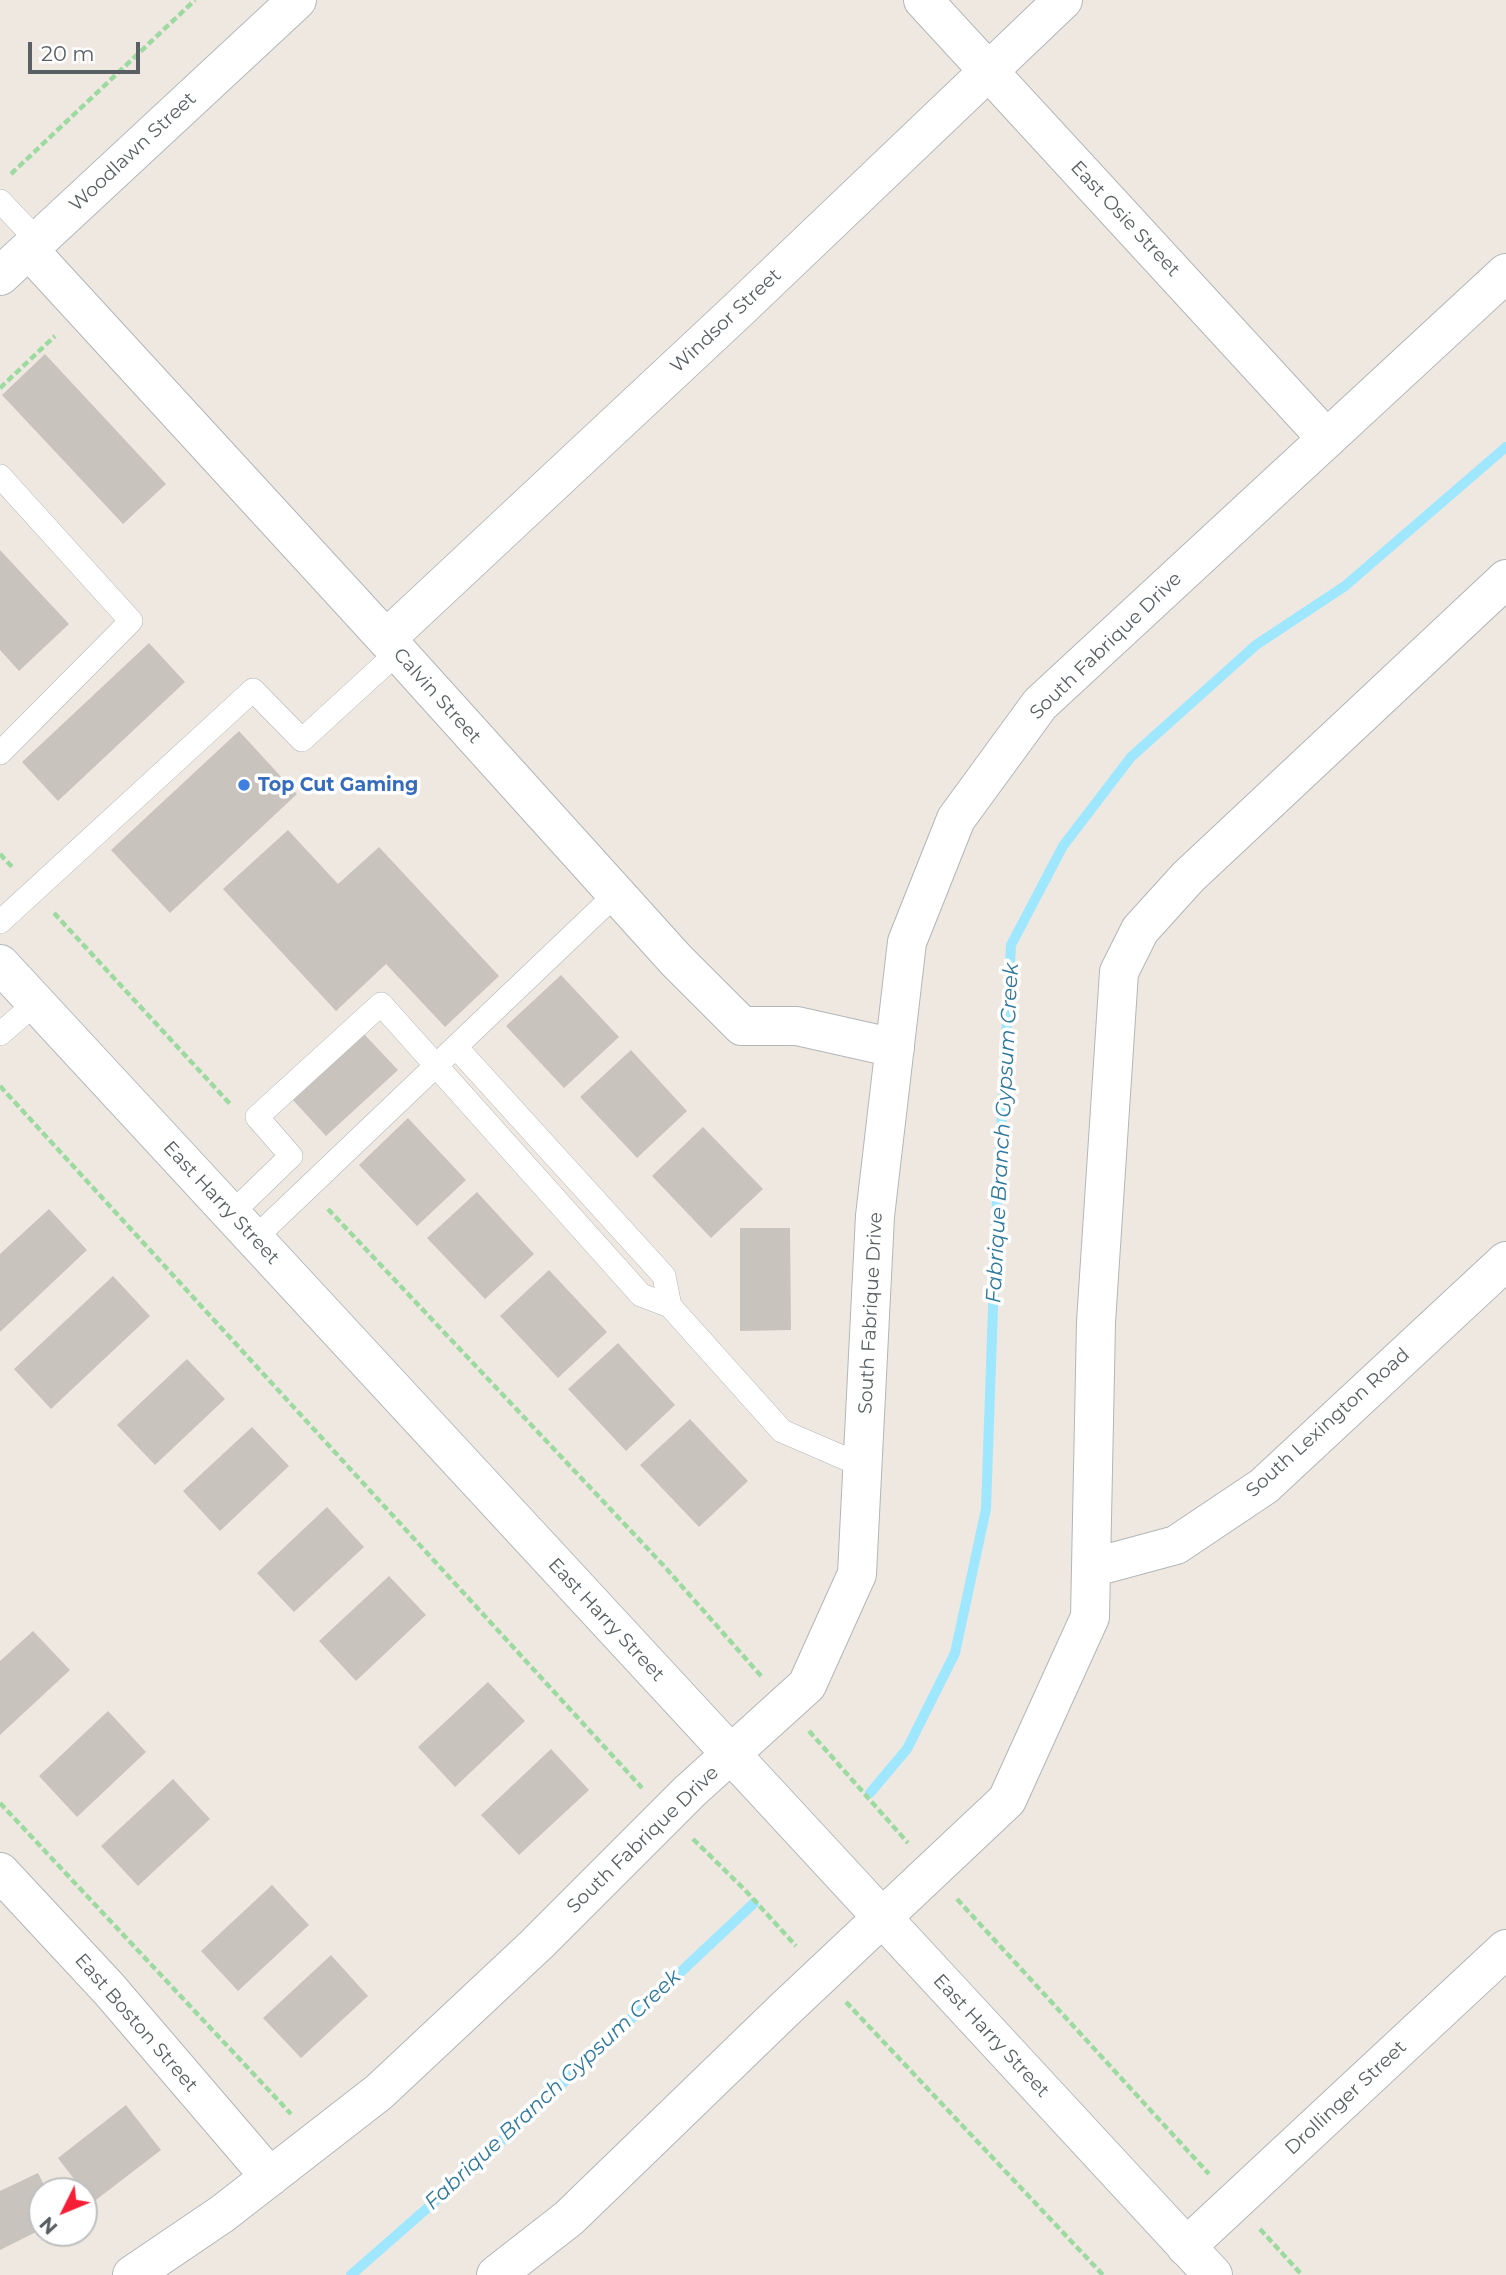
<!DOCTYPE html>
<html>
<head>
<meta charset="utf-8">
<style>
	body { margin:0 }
	#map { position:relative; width:1506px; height:2275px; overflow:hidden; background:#eee8e0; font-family:Montserrat,sans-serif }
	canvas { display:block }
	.north { position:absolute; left:28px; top:2177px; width:70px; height:70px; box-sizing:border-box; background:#fff; border:2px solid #bdbfc1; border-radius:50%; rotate:227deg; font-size:19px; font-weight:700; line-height:28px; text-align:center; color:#595f63 }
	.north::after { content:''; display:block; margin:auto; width:24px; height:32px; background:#f61e35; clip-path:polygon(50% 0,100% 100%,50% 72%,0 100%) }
	.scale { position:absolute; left:28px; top:42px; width:112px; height:32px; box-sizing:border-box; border:4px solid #595f63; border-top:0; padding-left:9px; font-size:21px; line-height:24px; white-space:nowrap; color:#595f63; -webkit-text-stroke:5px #fff; paint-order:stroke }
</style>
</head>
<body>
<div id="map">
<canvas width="1506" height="2275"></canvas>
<div class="north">N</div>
<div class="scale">20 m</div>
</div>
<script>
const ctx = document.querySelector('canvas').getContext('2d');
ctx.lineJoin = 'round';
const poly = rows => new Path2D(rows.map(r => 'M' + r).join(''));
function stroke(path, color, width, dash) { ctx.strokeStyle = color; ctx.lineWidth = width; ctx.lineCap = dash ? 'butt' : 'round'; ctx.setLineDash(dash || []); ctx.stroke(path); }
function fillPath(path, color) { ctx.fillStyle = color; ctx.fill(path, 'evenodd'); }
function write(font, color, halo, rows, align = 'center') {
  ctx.font = font + ' Montserrat,sans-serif'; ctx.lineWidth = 7; ctx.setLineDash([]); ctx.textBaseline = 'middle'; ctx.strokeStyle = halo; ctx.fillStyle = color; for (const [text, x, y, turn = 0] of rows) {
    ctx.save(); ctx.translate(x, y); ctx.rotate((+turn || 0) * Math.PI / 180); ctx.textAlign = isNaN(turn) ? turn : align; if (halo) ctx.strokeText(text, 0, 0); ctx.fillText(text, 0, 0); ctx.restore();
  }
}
stroke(poly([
	[870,1793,907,1749,955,1653,986,1509,996,1221,1011,945,1063,846,1131,757,1256,645,1345,586,1506,447],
	[351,2275,465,2175,754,1903]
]), '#9fe7ff', 10);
fillPath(poly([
	[45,354,166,484,123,524,2,395],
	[0,550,69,624,19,671,0,650],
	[149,643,185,682,58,801,22,762],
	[239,731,297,794,170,913,111,850],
	[288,830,338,884,379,847,499,976,445,1027,386,964,336,1011,223,889],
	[561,975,619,1037,564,1088,506,1026],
	[364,1034,398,1070,326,1136,292,1099],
	[631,1050,687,1111,637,1158,580,1097],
	[408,1118,466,1180,417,1226,359,1165],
	[703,1127,763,1189,711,1238,652,1176],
	[477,1192,534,1254,485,1299,427,1238],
	[49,1209,87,1250,0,1332,0,1254],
	[740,1228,790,1228,791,1330,740,1331],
	[549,1270,607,1332,558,1378,500,1316],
	[113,1276,150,1316,51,1409,14,1369],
	[618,1343,675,1405,626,1451,568,1389],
	[187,1359,225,1399,155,1465,117,1425],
	[690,1419,748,1481,699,1527,640,1465],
	[252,1427,289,1466,220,1531,183,1491],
	[327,1507,364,1547,294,1612,257,1573],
	[389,1576,426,1615,356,1681,319,1641],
	[33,1631,70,1670,0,1735,0,1661],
	[488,1682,525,1721,455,1787,418,1747],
	[108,1711,146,1752,77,1817,39,1776],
	[551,1749,589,1790,519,1855,481,1815],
	[173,1779,210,1819,138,1886,101,1846],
	[272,1885,309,1925,238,1991,201,1951],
	[331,1955,368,1996,301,2058,263,2018],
	[126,2105,161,2150,92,2203,58,2158],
	[38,2173,47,2191,42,2191,42,2229,0,2250,0,2191]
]), '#c9c3bd');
const lane = poly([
	[0,201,38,241],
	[0,476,131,621,0,753],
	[0,922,253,690,302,740,398,652],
	[0,1034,36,1003],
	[456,1047,664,1276,670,1306],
	[231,1214,291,1156,257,1117,381,1004,641,1295,670,1306,782,1431,863,1466],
	[254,1239,616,894]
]);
const street = poly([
	[923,0,1327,439],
	[29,250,398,652,676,960,742,1026,797,1026,895,1048],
	[386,639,737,311,1063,0],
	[1091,1568,1176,1545,1264,1486,1506,1261],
	[0,1872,109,1989,270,2177],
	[1186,2247,1506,1949],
	[132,2275,222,2214,379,2092,537,1944,690,1791,807,1685,857,1574,875,1216,907,942,956,819,1040,704,1506,273],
	[496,2275,569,2218,783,2011,1007,1800,1090,1617,1096,1322,1119,972,1140,930,1188,877,1506,579]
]);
const secondary = poly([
	[0,276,297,0],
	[0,964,1213,2275]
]);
stroke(lane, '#b2b6b9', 24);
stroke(street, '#b2b6b9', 40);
stroke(secondary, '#b2b8bd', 40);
stroke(poly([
	[11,174,195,0],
	[0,388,55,336],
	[0,854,13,868],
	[54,913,231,1105],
	[0,1086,642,1788],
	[328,1209,664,1566,762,1677],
	[809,1731,908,1843],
	[0,1803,291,2114],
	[693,1839,745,1890,796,1946],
	[957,1899,1209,2174],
	[846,2002,1103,2275],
	[1260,2229,1302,2275]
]), '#9ddaa1', 4.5, [7, 3.5]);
stroke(lane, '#fff', 23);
stroke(street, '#fff', 38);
stroke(secondary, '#fff', 38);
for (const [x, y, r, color] of [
	[244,785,7,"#3f7fe0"]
]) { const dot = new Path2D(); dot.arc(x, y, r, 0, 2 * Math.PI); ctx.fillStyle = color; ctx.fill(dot); stroke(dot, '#fff', 2.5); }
write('19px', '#595f63', '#fff', [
	["Woodlawn Street",133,152,-43],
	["East Osie Street",1125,219,47],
	["Windsor Street",726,321,-43],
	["South Fabrique Drive",1106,646,-44],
	["Calvin Street",437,696,48],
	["East Harry Street",221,1203,47],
	["South Fabrique Drive",871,1313,-87],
	["South Lexington Road",1328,1423,-42],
	["East Harry Street",606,1620,47],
	["South Fabrique Drive",643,1840,-44],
	["East Boston Street",136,2023,49],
	["East Harry Street",991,2036,47],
	["Drollinger Street",1346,2098,-43]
]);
write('bold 19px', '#366cbe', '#fff', [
	["Top Cut Gaming",258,785]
], 'left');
write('italic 21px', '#2f789c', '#fff', [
	["Fabrique Branch Gypsum Creek",1003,1133,-87],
	["Fabrique Branch Gypsum Creek",553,2090,-43]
]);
</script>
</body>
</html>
